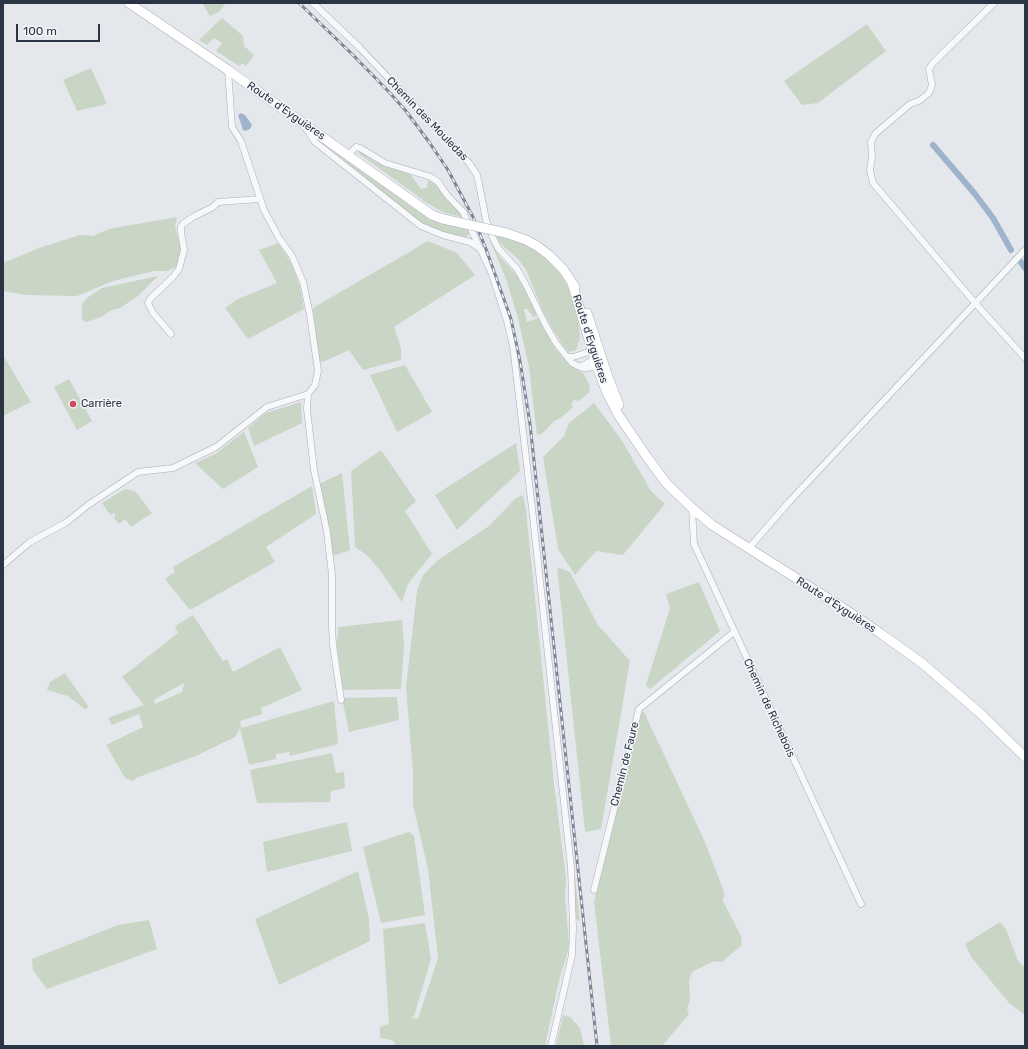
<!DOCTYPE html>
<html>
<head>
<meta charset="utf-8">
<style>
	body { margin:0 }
	#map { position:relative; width:1028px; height:1049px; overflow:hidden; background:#e4e7ec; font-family:Rubik,sans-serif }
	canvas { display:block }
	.frame { position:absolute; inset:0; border:4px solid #2b3445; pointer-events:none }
	.scale { position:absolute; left:16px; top:24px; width:84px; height:18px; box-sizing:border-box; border:2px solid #2b3445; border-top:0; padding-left:5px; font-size:12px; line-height:14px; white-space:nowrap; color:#2b3445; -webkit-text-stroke:3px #f4f6f9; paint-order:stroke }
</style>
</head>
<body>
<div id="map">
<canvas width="1028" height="1049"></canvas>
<div class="frame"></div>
<div class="scale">100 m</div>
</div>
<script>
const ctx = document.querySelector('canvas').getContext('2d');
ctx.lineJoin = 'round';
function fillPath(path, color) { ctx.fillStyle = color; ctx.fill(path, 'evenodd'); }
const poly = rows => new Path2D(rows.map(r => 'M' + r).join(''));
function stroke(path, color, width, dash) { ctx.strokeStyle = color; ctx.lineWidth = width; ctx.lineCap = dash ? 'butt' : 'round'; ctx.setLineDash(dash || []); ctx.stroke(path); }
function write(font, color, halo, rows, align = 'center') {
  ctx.font = font + ' Rubik,sans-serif'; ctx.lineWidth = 3; ctx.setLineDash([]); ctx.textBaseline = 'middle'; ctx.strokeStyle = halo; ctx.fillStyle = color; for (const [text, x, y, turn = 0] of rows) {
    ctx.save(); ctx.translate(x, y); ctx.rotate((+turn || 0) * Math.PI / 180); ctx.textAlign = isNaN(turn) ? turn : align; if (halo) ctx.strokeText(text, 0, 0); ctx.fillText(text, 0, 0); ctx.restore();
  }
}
fillPath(poly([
	[202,3,226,3,219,12,210,16],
	[222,18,243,36,244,46,254,55,246,66,243,63,239,66,216,51,222,43,214,38,207,45,199,40],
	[867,24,886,51,818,103,802,105,784,81],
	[91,68,107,104,77,111,63,80],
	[318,139,444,224,468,230,470,233,468,235,464,238,458,238,421,223],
	[361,151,374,161,384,166,404,171,411,175,421,189,427,188,428,180,436,183,441,192,457,207,462,217,445,213,427,203,358,153],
	[177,217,175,227,180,245,180,257,178,266,168,271,154,271,113,281,77,296,28,295,3,291,3,263,39,248,80,235,93,236,109,229],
	[496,235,510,238,527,245,548,260,561,275,571,292,578,317,580,338,576,350,569,352,565,348,553,330,543,311,526,270,518,259,502,245,498,240],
	[489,238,499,256,521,280,537,314,534,318,527,309,524,309,527,322,539,318,555,349,568,364,583,373,589,384,590,391,583,398,579,401,574,400,571,404,573,407,561,418,554,421,542,434,537,435,529,367,518,318,506,279],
	[428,241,457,253,475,275,394,327,401,348,401,360,363,370,349,350,323,362,319,361,313,308],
	[278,243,292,264,300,287,304,309,248,339,225,308,238,299,277,283,259,250],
	[158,276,138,296,120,308,112,310,101,317,87,322,82,320,82,304,87,298,102,288],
	[3,355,31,402,3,416],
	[405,365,432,412,397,432,370,375],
	[69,379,92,421,77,430,54,387],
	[301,402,302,423,254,446,248,428,266,413],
	[594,403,621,439,651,491,665,504,623,555,596,551,575,575,558,549,543,457,564,436,569,423],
	[244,432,258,467,223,489,195,463,215,454],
	[516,443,520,471,457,530,435,495],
	[381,450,416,501,405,511,432,554,408,584,402,602,382,573,368,556,355,547,351,471],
	[342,473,350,550,333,556,319,484],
	[312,486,316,514,266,547,275,562,190,610,165,579,175,572,173,567],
	[125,489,135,491,152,513,131,527,125,519,119,524,114,518,116,516,114,513,110,515,102,503],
	[523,495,526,510,554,784,566,878,565,897,569,944,567,955,559,980,545,1046,397,1046,392,1040,380,1038,380,1027,389,1024,383,929,425,923,431,959,414,1016,411,1018,418,1019,438,958,428,869,413,805,413,772,406,687,417,591,423,575,438,560,489,526,516,498],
	[557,567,570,572,598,625,630,661,601,829,585,832],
	[699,582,720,631,650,689,646,685,670,608,666,594],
	[193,615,223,661,227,659,233,672,280,647,302,690,261,708,262,714,240,721,241,728,334,701,338,744,290,756,289,752,276,754,276,759,249,765,240,728,235,737,198,755,136,778,133,781,125,778,106,745,143,727,139,714,112,725,108,718,144,705,122,677,178,633,175,626],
	[184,683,182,692,155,704,154,700],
	[402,620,404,645,401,689,343,690,337,645,338,627],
	[65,673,88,706,86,710,68,696,47,690,50,682],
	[397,697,399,720,349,732,342,698],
	[641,711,644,712,705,842,724,892,723,901,741,936,742,945,722,962,714,961,692,972,689,980,690,1000,687,1009,689,1014,662,1046,611,1046,594,902],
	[332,753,336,773,344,772,345,788,331,791,330,802,257,803,250,770],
	[347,822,352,851,267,872,263,842],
	[409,832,414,836,425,915,381,923,363,847],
	[358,871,369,919,370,941,279,985,255,919],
	[575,876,580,922,576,918,575,915,574,898],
	[149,920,157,949,47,989,33,970,32,959,118,925],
	[1000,922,1006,929,1018,961,1025,968,1025,1015,1009,1003,972,958,965,944],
	[563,1015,570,1017,580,1028,584,1046,556,1046]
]), '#c9d6c5');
fillPath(poly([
	[241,113,245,115,252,125,250,129,245,131,243,130,238,115]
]), '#9fb4cc');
stroke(poly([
	[933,145,975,194,993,218,1011,250],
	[1021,262,1025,268]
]), '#9fb4cc', 6);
const minor = poly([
	[313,3,360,48,469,163,477,175,479,184,486,220,493,238,498,248,517,269,526,285,545,324,556,343,572,363,578,366,584,368,597,367],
	[994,3,933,63,929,69,932,85,929,93,919,101,910,104,875,134,871,142,872,157,870,170,873,183,976,304,1025,358],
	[305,127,315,142,421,226,443,235,470,242,482,250],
	[348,155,356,147,360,148,385,163,431,177,438,182,447,195,464,213],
	[462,210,492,274,507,321,513,346,533,517,571,867,573,928,572,955,551,1046],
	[171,334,153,313,148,303,150,299,173,277,179,269,184,250,181,232,181,227,183,224,193,217,213,207,218,202,260,199],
	[568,357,573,357,592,351,595,352],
	[580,367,591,361,596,355],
	[308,394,307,409,314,470,327,532,332,575,332,626,333,645,341,700],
	[692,508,694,544,861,904],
	[748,549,789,502,1025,250],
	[3,565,30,542,67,522,88,505,138,472,173,468,216,447,267,407,308,394,315,385,318,371,310,315,303,282,292,256,279,238,264,210,241,141,232,127,228,70],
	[594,890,639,709,734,632]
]);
const secondary = poly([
	[129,3,228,70,432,215,443,219],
	[506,233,526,240,537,246,549,255,563,269,575,287],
	[572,283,597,367,607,393,619,416,647,457,667,484,692,508,712,525,837,604,880,633,922,663,981,714,1025,757],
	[587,313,608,377,619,405]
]);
stroke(minor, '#a9aeb7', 7);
stroke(secondary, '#a9aeb7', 10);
stroke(minor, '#f7f8fa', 6);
stroke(secondary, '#fff', 9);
const rail = poly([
	[299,3,352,54,389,92,406,111,429,142,448,170,473,217,486,249,511,319,520,361,530,424,597,1046]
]);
stroke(rail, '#7d8696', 3);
stroke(rail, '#f4f6f9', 1.5, [4.5]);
const secondaryBridge = poly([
	[443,219,506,233]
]);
stroke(secondaryBridge, '#a9aeb7', 10, []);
stroke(secondaryBridge, '#fff', 9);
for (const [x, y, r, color] of [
	[73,404,4,"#d1495b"]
]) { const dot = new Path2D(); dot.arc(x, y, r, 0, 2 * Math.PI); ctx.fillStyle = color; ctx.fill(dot); stroke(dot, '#f4f6f9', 1.5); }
write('11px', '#2b3445', '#f4f6f9', [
	["Route d'Eyguières",286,111,35],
	["Chemin des Mouledas",427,119,46],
	["Route d'Eyguières",590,339,72],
	["Route d'Eyguières",836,605,33],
	["Chemin de Richebois",769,708,65],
	["Chemin de Faure",625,764,-76]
]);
write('11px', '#2b3445', '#f4f6f9', [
	["Carrière",81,404]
], 'left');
</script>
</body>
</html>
